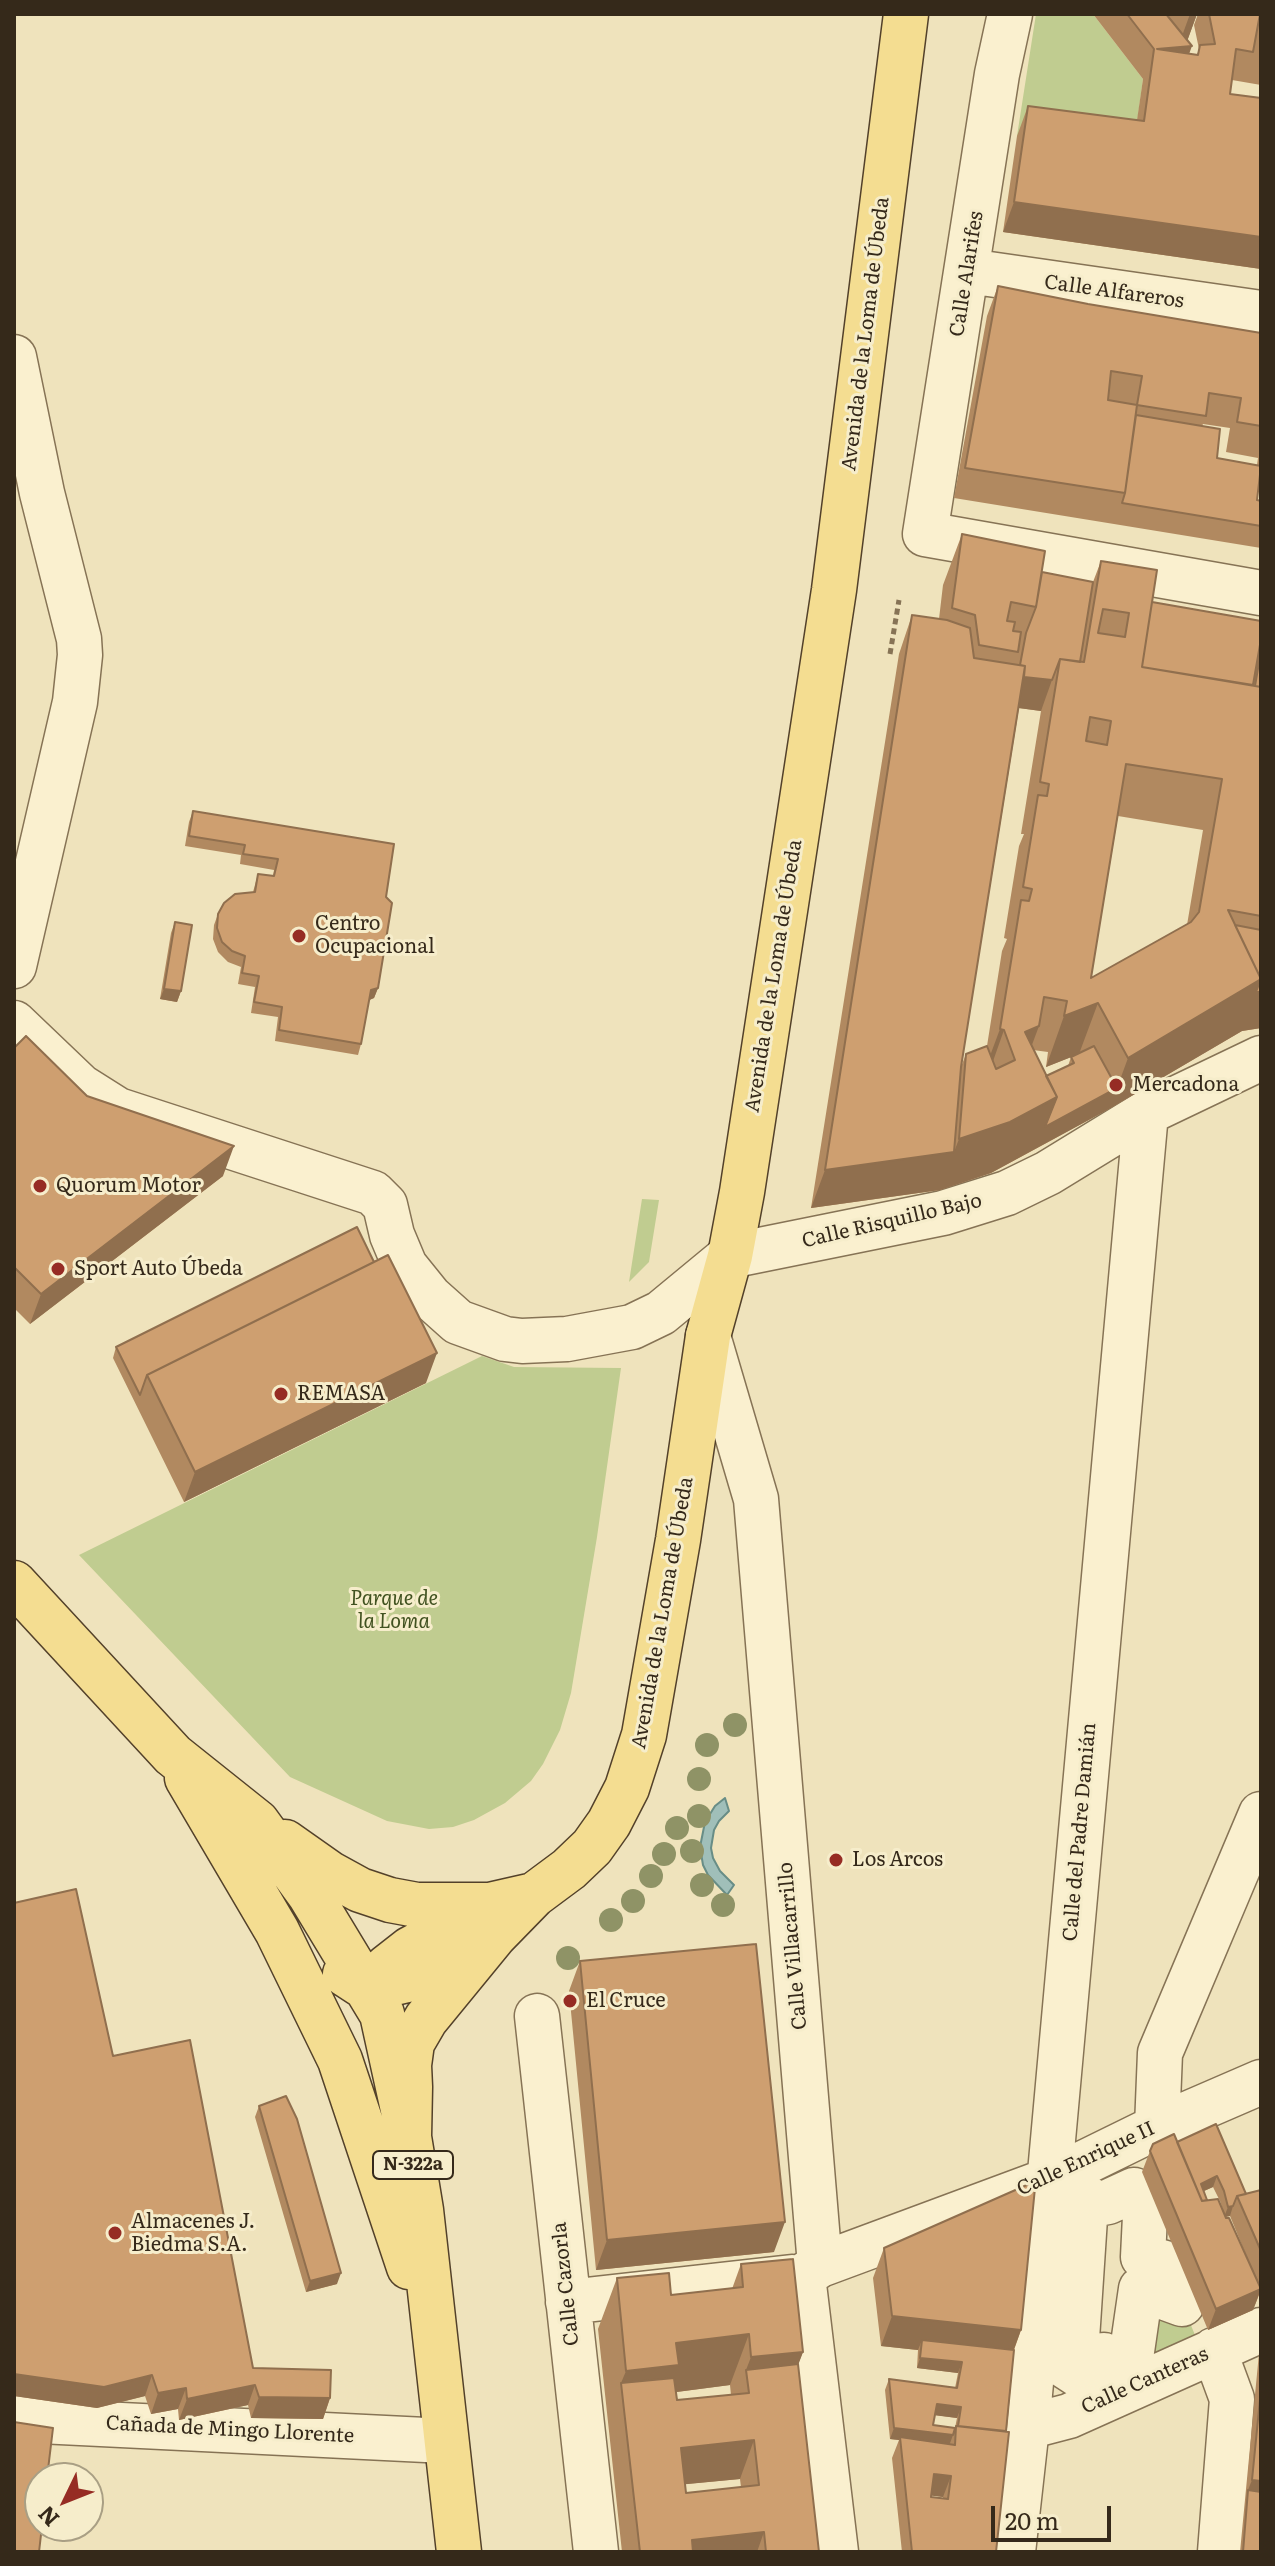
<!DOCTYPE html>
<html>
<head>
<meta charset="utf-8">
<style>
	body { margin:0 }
	#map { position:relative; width:1275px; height:2566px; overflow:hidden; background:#efe3bc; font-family:Literata,serif }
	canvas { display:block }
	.frame { position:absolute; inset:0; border:16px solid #35291a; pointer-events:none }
	.north { position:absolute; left:24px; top:2462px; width:80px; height:80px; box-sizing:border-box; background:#f6edcb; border:2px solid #a99f84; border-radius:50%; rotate:227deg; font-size:22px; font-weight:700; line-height:32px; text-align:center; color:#35291a }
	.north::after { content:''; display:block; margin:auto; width:28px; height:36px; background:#962c24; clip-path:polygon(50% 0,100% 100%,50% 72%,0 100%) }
	.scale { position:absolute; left:991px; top:2506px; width:120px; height:36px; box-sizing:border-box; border:4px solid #35291a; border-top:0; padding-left:10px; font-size:24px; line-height:28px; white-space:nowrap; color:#35291a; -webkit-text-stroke:6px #f6edcb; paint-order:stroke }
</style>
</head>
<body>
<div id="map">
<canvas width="1275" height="2566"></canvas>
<div class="frame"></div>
<div class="north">N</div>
<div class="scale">20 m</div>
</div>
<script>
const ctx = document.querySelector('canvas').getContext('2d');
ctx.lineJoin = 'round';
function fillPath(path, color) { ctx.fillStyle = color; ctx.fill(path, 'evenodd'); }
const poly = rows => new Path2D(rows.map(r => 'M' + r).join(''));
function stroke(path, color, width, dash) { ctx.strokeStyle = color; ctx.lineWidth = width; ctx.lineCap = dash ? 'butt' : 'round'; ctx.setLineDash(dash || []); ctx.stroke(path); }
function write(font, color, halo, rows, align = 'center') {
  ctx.font = font + ' Literata,serif'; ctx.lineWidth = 6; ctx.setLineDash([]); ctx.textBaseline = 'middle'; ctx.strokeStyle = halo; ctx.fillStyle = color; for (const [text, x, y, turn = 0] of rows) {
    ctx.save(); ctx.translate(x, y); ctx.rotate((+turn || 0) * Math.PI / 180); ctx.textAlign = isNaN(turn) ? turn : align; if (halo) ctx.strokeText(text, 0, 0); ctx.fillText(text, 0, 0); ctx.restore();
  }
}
fillPath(poly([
	[1036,14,1093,14,1143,79,1133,151,1017,136],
	[642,1199,659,1200,649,1262,629,1282],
	[482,1356,514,1367,621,1368,597,1537,571,1693,560,1730,543,1764,531,1781,505,1803,474,1820,453,1827,429,1829,387,1821,290,1777,79,1555],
	[1141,2289,1182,2304,1195,2335,1130,2365]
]), '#c0cc90');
const water = poly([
	[725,1798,729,1811,719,1821,714,1830,711,1848,713,1858,720,1871,734,1885,727,1895,708,1875,703,1865,700,1847,705,1822,715,1806,725,1798]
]);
fillPath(water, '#a0bfb9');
stroke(water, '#688d86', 2);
const minor = poly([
	[1010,14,997,74,925,534,1261,593],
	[968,271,1261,313],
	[14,357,42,493,79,639,80,655,75,702,14,966],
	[14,1023,80,1086,118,1110,373,1193,385,1205,392,1235,405,1266,430,1297,458,1322,505,1339,522,1341,567,1339,632,1327,661,1313,730,1256,943,1213,1007,1193,1048,1173,1146,1113,1261,1058],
	[708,1336,756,1499,820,2265,803,2276,836,2552],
	[537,2016,596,2552],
	[1157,2127,1160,2053,1261,1814],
	[1134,2190,1145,2216,1143,2257,1165,2263,1182,2304,1141,2289,1130,2365,1115,2373,1104,2355,1088,2381,1065,2366,1077,2339,1085,2218,1073,2208,1089,2199,1097,2204,1108,2202,1134,2190],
	[820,2265,1049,2180,1157,2127,1261,2082],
	[568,2302,792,2277],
	[1214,2350,1232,2399,1220,2552],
	[14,2417,40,2421,446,2441],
	[1027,2427,1069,2416,1261,2330],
	[1013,2552,1027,2427,1146,1113]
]);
const major = poly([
	[14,1583,173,1755,257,1822,310,1895,382,2014,409,2137,421,2210,459,2552],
	[187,1778,277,1931,340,2060,409,2267],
	[285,1842,329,1873,360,1890,390,1900,417,1905,490,1905,534,1895],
	[345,1974,368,1989,437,1973,472,1951],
	[368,1989,387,1967,410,1949,488,1907],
	[409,2137,410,2087,409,2065,412,2043,426,2019,494,1936,534,1895,569,1869,592,1847,609,1823,627,1788,644,1735,678,1540,708,1336,730,1256,742,1192,834,590,906,14]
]);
stroke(minor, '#867355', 47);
stroke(major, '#53412a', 47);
stroke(poly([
	[890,654,899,600]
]), '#867355', 5, [6, 4]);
stroke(minor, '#faf0cf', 44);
stroke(major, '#f4dd91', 44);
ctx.fillStyle = '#8f9366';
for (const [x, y] of [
	[735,1725],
	[707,1745],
	[699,1779],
	[699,1816],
	[677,1828],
	[692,1851],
	[664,1854],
	[651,1876],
	[702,1885],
	[633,1901],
	[723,1905],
	[611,1920],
	[568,1958]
]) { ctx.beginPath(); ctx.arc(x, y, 12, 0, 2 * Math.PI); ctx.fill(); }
fillPath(poly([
	[1091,14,1197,14,1187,41,1189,54,1197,55,1199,49,1194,25,1198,14,1261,14,1261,85,1232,80,1230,94,1261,98,1261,269,1003,232,1017,136,1028,106,1137,120,1143,79,1093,14],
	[998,286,1088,304,1261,333,1261,488,1258,487,1257,500,1261,501,1261,548,1114,524,1114,522,1114,524,954,498,987,316],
	[1203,424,1230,428,1226,452,1258,458,1257,465,1217,458,1202,426],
	[962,534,1042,572,1093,582,1101,561,1152,602,1261,621,1261,1028,1242,1031,1109,1109,991,1173,940,1190,811,1208,899,654,912,615,939,619,943,585],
	[1019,708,1041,711,1021,834,1024,834,1019,846,1004,938,1007,939,1002,951,987,1046,966,1054,961,1067],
	[1118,816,1203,830,1187,925,1091,978],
	[1033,1050,1048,1052,1046,1067,1076,1055,1071,1057,1068,1066,1046,1076],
	[193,811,386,897,378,988,374,998,369,1000,361,1044,358,1055,275,1041,278,1017,251,1013,255,987,238,984,241,967,228,962,218,952,213,939,214,925,218,914,253,892,258,874,273,876,274,870,240,864,241,855,185,846,189,822],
	[175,922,181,991,177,1002,160,999,171,933],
	[14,1048,87,1096,223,1176,30,1324,14,1308],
	[116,1347,426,1383,184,1502,113,1358],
	[14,1903,113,2056,253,2368,330,2398,323,2419,251,2418,248,2405,179,2420,178,2409,151,2414,145,2396,97,2408,14,2396],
	[580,1961,774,2252,596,2270,569,1991],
	[259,2106,337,2284,306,2292,255,2117],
	[1177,2142,1246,2194,1261,2190,1261,2290,1253,2310,1208,2330,1142,2172,1150,2151],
	[1213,2187,1220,2201,1223,2210,1207,2200,1204,2191],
	[1230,2216,1248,2260,1226,2217],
	[884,2248,1021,2330,1014,2350,996,2552,902,2552,892,2458,899,2440,890,2439,885,2390,889,2379,955,2388,958,2373,917,2368,918,2350,881,2346,873,2278],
	[935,2415,957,2418,955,2428,933,2425],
	[931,2495,943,2497,943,2498,931,2497],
	[741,2264,803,2352,798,2364,819,2552,622,2552,598,2329,617,2278,671,2295,732,2289],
	[730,2385,731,2395,677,2400,676,2392],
	[740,2479,741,2487,686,2493,686,2484],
	[1261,2347,1261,2552,1240,2552,1259,2353]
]), '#b18960');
fillPath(poly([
	[1190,14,1197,14,1185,47,1192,46,1181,76,1157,49,1178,47],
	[1014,202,1261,237,1261,269,1003,232],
	[1022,677,1052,680,1041,711,1011,707],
	[1261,979,1261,1028,1242,1031,1109,1109,991,1173,940,1190,811,1208,825,1170,954,1152,959,1139,1057,1097,1117,1088,1128,1058],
	[378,988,374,998,367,1001,371,990],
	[164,989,181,991,177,1002,160,999],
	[1098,1003,1079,1054,1046,1067,1064,1016],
	[1039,1026,1020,1077,1025,1032],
	[1000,1029,1004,1030,986,1081,981,1080],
	[234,1146,223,1176,30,1324,41,1294],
	[437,1353,426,1383,184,1502,195,1472],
	[1217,2176,1213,2187,1197,2194,1201,2184],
	[1233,2206,1230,2216,1224,2217,1228,2207],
	[785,2222,774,2252,596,2270,607,2240],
	[341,2273,337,2284,306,2292,310,2281],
	[1261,2289,1253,2310,1208,2330,1216,2309],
	[892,2316,1021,2330,1010,2360,922,2340,918,2350,881,2346],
	[749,2334,730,2385,669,2393,621,2383,626,2371,676,2343],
	[803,2352,784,2403,749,2393,746,2370,751,2357],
	[920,2358,962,2362,958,2373,917,2368],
	[14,2374,152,2375,145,2396,97,2408,14,2396],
	[255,2385,248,2405,179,2420,187,2399],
	[186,2388,178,2409,151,2414,158,2393],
	[259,2397,330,2398,323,2419,251,2418],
	[937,2404,961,2407,957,2418,933,2415],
	[894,2428,953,2435,949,2446,900,2437,899,2440,890,2439],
	[754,2440,740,2479,667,2486,681,2448],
	[934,2474,951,2476,943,2497,926,2495],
	[1252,2480,1261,2481,1261,2503,1248,2490],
	[764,2532,757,2552,688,2552,692,2540]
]), '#906f4e');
const building = poly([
	[1127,14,1166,14,1192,46,1157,49,1198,55,1200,45,1215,44,1209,14,1260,14,1253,52,1236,49,1230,94,1261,98,1261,237,1014,202,1028,106,1144,121,1154,49,1127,14],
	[998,286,1088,304,1261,333,1261,426,1237,422,1241,398,1209,393,1206,416,1137,405,1125,493,965,468,998,286],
	[1111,371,1142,376,1137,405,1108,400,1111,371],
	[1136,415,1220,429,1217,458,1261,466,1257,500,1261,501,1261,526,1122,503,1125,493,1136,415],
	[962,534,1045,551,1036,607,1011,602,1007,621,1015,622,1013,631,1021,632,1018,652,979,645,975,615,952,608,962,534],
	[1101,561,1157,570,1142,667,1261,687,1261,916,1228,910,1261,979,1128,1058,1098,1003,1064,1016,1067,1001,1044,997,1039,1026,1025,1032,1057,1097,1010,1122,959,1139,966,1054,987,1046,996,1069,1015,1060,1004,1030,1000,1029,1021,900,1029,901,1032,889,1023,887,1038,795,1047,796,1049,784,1040,782,1060,659,1084,662,1101,561],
	[1103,609,1129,613,1125,637,1098,633,1103,609],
	[1090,717,1111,721,1107,745,1086,741,1090,717],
	[1126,764,1222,779,1199,912,1191,922,1091,978,1126,764],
	[1042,572,1093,582,1080,662,1060,659,1052,680,1024,677,1025,666,1020,665,1026,633,1036,607,1042,572],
	[1152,602,1261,621,1261,639,1253,685,1142,667,1152,602],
	[912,615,947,620,970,628,974,658,1025,666,961,1067,954,1152,825,1170,912,615],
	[1261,651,1261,687,1255,686,1261,651],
	[193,811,394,844,386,897,392,903,378,988,371,990,361,1044,279,1030,282,1007,254,1002,259,976,242,973,245,956,232,951,222,942,217,928,218,914,224,903,235,894,255,892,258,874,274,876,278,859,243,854,245,845,189,836,193,811],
	[175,922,192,925,181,991,164,989,175,922],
	[1235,925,1261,930,1261,992,1256,992,1261,979,1235,925],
	[26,1036,87,1096,234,1146,41,1294,14,1267,14,1048,26,1036],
	[1094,1046,1117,1088,1045,1127,1057,1097,1046,1076,1074,1063,1071,1057,1094,1046],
	[357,1227,374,1262,147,1375,140,1395,116,1347,357,1227],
	[388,1255,437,1353,195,1472,147,1375,388,1255],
	[76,1889,113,2056,190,2040,253,2368,331,2370,330,2398,259,2397,255,2385,187,2399,186,2388,158,2393,152,2375,104,2387,14,2374,14,1903,76,1889],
	[756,1944,785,2222,607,2240,580,1961,756,1944],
	[286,2096,297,2119,341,2273,310,2281,259,2106,286,2096],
	[1216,2124,1246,2194,1237,2196,1233,2206,1228,2207,1224,2191,1217,2176,1201,2184,1207,2200,1202,2201,1177,2142,1216,2124],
	[1174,2134,1202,2201,1218,2199,1226,2218,1229,2218,1261,2289,1216,2309,1150,2151,1153,2144,1174,2134],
	[1029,2184,1035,2188,1021,2330,892,2316,884,2248,1029,2184],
	[1261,2190,1261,2251,1237,2196,1261,2190],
	[793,2259,803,2352,751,2357,749,2334,676,2343,679,2365,626,2371,617,2278,669,2273,671,2295,743,2287,741,2264,793,2259],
	[922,2340,1014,2350,1006,2431,958,2426,961,2407,937,2404,933,2425,955,2428,953,2435,894,2428,889,2379,957,2388,962,2362,920,2358,922,2340],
	[798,2364,819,2552,766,2552,764,2532,692,2540,693,2552,640,2552,621,2383,674,2378,677,2400,749,2393,746,2370,798,2364],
	[754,2440,759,2485,686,2493,681,2448,754,2440],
	[1261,2389,1261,2481,1252,2480,1261,2389],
	[14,2422,53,2428,47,2478,40,2478,40,2526,42,2526,39,2552,14,2552,14,2422],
	[956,2426,1009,2432,996,2552,912,2552,900,2437,955,2445,956,2426],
	[934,2474,951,2476,948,2499,931,2497,934,2474],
	[1248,2490,1261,2492,1261,2552,1243,2552,1248,2490]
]);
fillPath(building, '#ce9f70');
stroke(building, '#906f4e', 2);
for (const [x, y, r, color] of [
	[299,936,8,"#962c24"],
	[1116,1085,8,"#962c24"],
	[40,1186,8,"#962c24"],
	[58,1269,8,"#962c24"],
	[281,1394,8,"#962c24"],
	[836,1860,8,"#962c24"],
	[570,2001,8,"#962c24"],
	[115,2233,8,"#962c24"]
]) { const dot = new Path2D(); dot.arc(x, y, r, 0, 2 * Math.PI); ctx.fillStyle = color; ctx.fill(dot); stroke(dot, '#f6edcb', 3); }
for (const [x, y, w] of [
	[413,2165,80]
]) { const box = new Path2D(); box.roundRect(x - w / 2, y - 14, w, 28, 6); ctx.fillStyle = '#f6edcb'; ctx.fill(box); stroke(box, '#35291a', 2); }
write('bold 18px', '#35291a', null, [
	["N-322a",413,2165]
]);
write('20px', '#35291a', '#f6edcb', [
	["Calle Alarifes",967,274,-81],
	["Calle Alfareros",1114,292,8],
	["Avenida de la Loma de Úbeda",866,334,-83],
	["Avenida de la Loma de Úbeda",774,976,-81],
	["Calle Risquillo Bajo",892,1221,-13],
	["Avenida de la Loma de Úbeda",663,1613,-80],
	["Calle del Padre Damián",1080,1832,-85],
	["Calle Villacarrillo",793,1946,-95],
	["Calle Enrique II",1086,2159,-25],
	["Calle Cazorla",566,2284,-96],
	["Calle Canteras",1145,2381,-24],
	["Cañada de Mingo Llorente",230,2430,3]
]);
write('20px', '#35291a', '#f6edcb', [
	["Centro",315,924],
	["Ocupacional",315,947],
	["Mercadona",1132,1085],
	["Quorum Motor",56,1186],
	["Sport Auto Úbeda",74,1269],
	["REMASA",297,1394],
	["Los Arcos",852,1860],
	["El Cruce",586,2001],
	["Almacenes J.",131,2222],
	["Biedma S.A.",131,2245]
], 'left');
write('italic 20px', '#415220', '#f6edcb', [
	["Parque de",394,1599],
	["la Loma",394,1622]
]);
</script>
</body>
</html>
